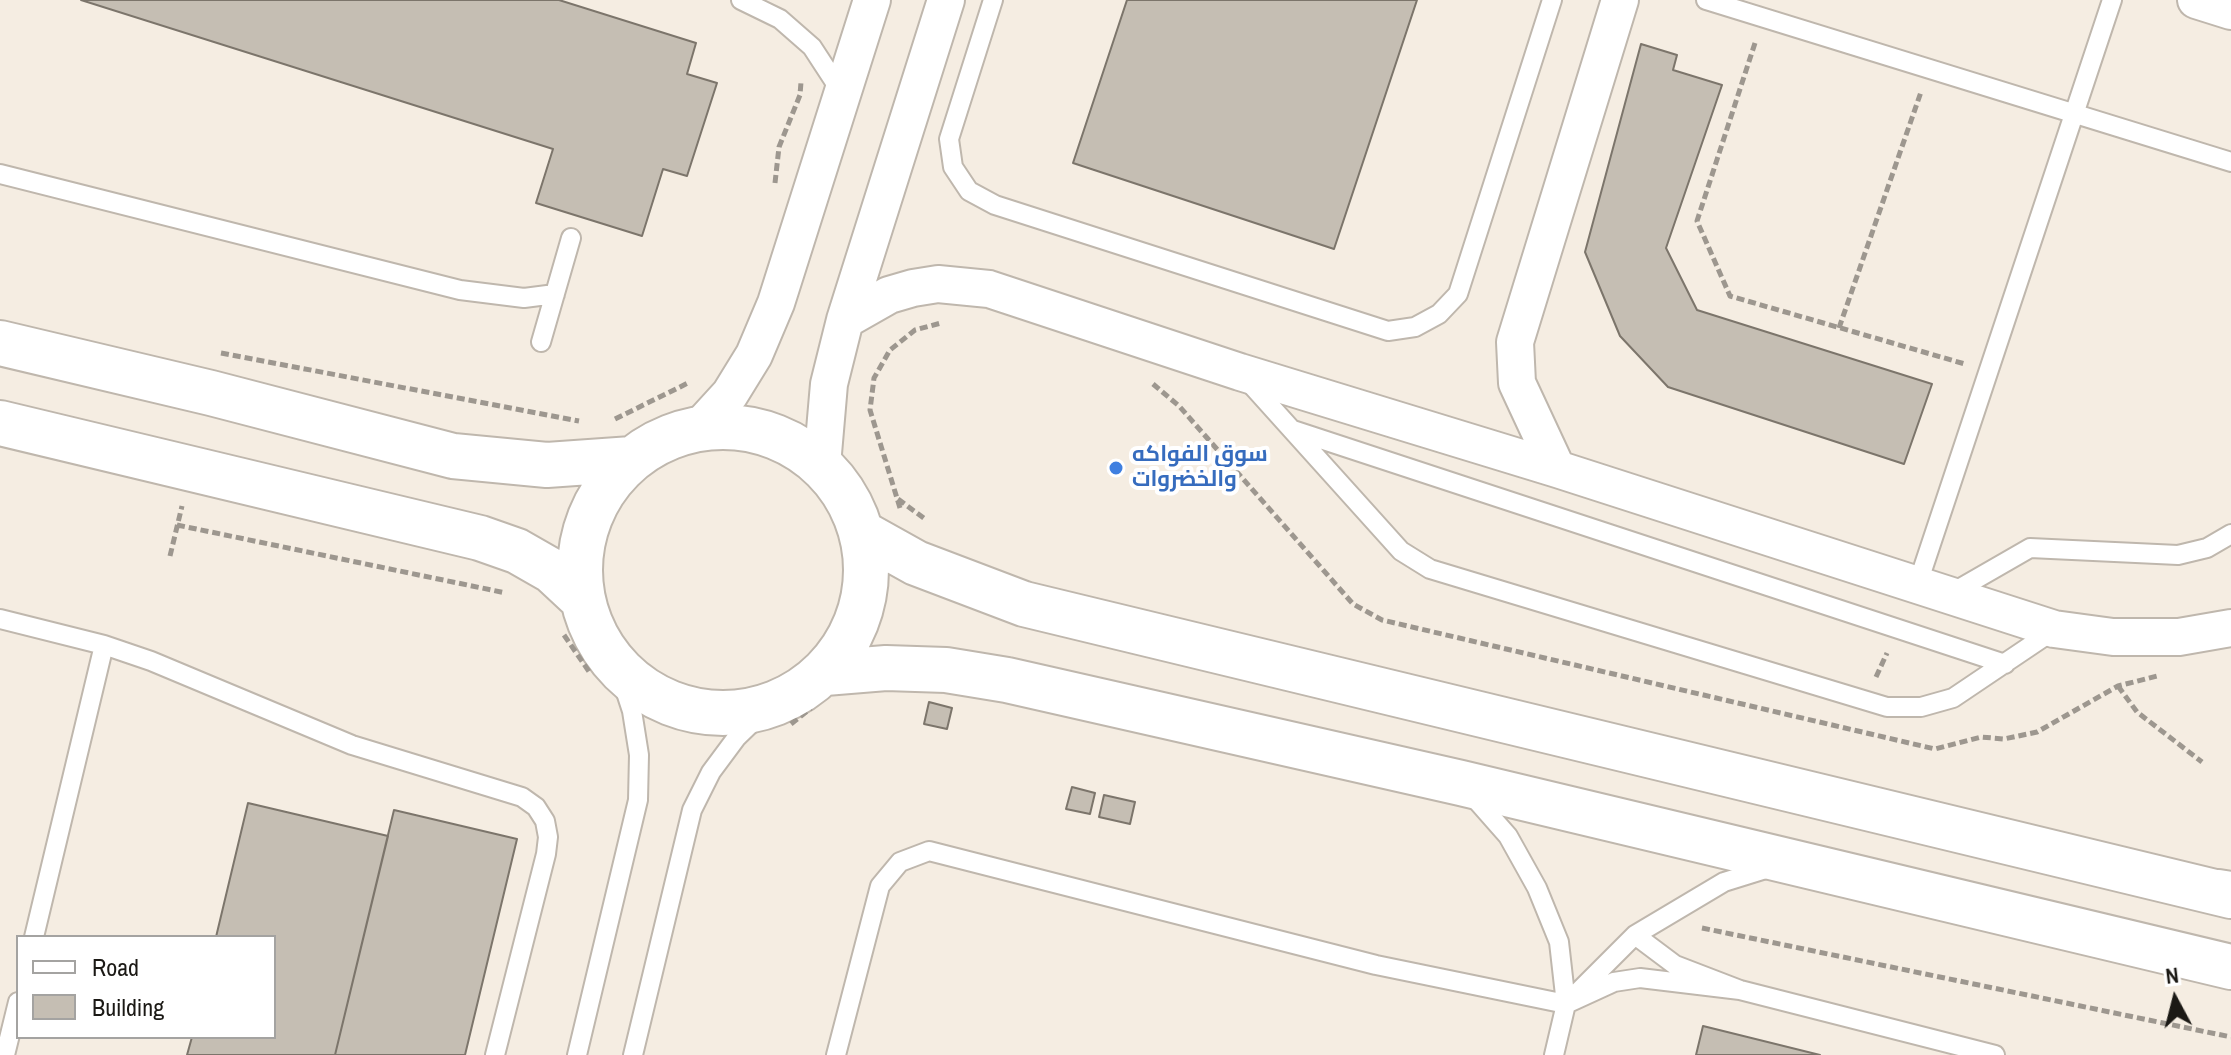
<!DOCTYPE html>
<html>
<head>
<meta charset="utf-8">
<style>
	body { margin:0 }
	#map { position:relative; width:2231px; height:1055px; overflow:hidden; background:#f5ede2; font-family:"Archivo Narrow",sans-serif }
	canvas { display:block }
	.legend { position:absolute; left:16px; top:935px; width:260px; height:104px; box-sizing:border-box; background:#fff; border:2px solid #a4a3a1; margin:0; padding:10px 14px; list-style:none; font-size:24px; color:#1b1915 }
	.legend li { display:flex; align-items:center; gap:16px; height:40px }
	.legend b { width:40px; border:2px solid #a4a3a1 }
	.north { position:absolute; left:2135px; top:959px; width:80px; height:80px; -webkit-text-stroke:6px #fff; paint-order:stroke; rotate:353deg; font-size:22px; font-weight:700; line-height:32px; text-align:center; color:#1b1915 }
	.north::after { content:''; display:block; margin:auto; width:28px; height:36px; background:#1b1915; clip-path:polygon(50% 0,100% 100%,50% 72%,0 100%) }
</style>
</head>
<body>
<div id="map">
<canvas width="2231" height="1055"></canvas>
<ul class="legend">
<li><b style="height:10px;background:#fff"></b>Road</li>
<li><b style="height:22px;background:#c5beb3"></b>Building</li>
</ul>
<div class="north">N</div>
</div>
<script>
const ctx = document.querySelector('canvas').getContext('2d');
ctx.lineJoin = 'round';
function fillPath(path, color) { ctx.fillStyle = color; ctx.fill(path, 'evenodd'); }
const poly = rows => new Path2D(rows.map(r => 'M' + r).join(''));
function stroke(path, color, width, dash) { ctx.strokeStyle = color; ctx.lineWidth = width; ctx.lineCap = dash ? 'butt' : 'round'; ctx.setLineDash(dash || []); ctx.stroke(path); }
function write(font, color, halo, rows, align = 'center') {
  ctx.font = font + ' "Archivo Narrow",Cairo,sans-serif'; ctx.lineWidth = 8; ctx.setLineDash([]); ctx.textBaseline = 'middle'; ctx.strokeStyle = halo; ctx.fillStyle = color; for (const [text, x, y, turn = 0] of rows) {
    ctx.save(); ctx.translate(x, y); ctx.rotate((+turn || 0) * Math.PI / 180); ctx.textAlign = isNaN(turn) ? turn : align; if (halo) ctx.strokeText(text, 0, 0); ctx.fillText(text, 0, 0); ctx.restore();
  }
}
const building = poly([
	[81,0,559,0,696,43,687,74,717,83,687,176,663,169,642,236,536,203,553,149,81,0],
	[1127,0,1417,0,1334,249,1073,163,1127,0],
	[1641,44,1677,55,1673,70,1722,85,1666,248,1697,310,1932,384,1904,464,1668,387,1620,336,1585,252,1641,44],
	[929,702,952,708,947,729,924,724,929,702],
	[1072,787,1095,793,1090,814,1066,809,1072,787],
	[1104,795,1135,802,1130,824,1099,817,1104,795],
	[248,803,388,836,335,1055,187,1055,192,1037,274,1037,274,937,216,937,248,803],
	[394,810,517,839,465,1055,335,1055,394,810],
	[1703,1026,1820,1055,1696,1055,1703,1026]
]);
fillPath(building, '#c5beb3');
stroke(building, '#7c756b', 2);
const service = poly([
	[741,0,780,19,812,47,842,93],
	[993,0,949,139,953,167,969,191,995,205,1388,331,1415,327,1439,314,1458,294,1552,0],
	[1706,0,2231,162],
	[0,174,460,290,524,298,555,294],
	[541,342,571,238],
	[1247,380,1401,551,1430,569,1887,707,1921,707,1953,698,2054,630],
	[1293,430,2005,664],
	[1917,586,2112,0],
	[1950,594,2030,548,2178,555,2207,548,2231,534],
	[0,619,104,645,151,661,352,745,522,797,536,807,545,821,548,837,546,854,495,1055],
	[1471,794,1508,836,1537,888,1559,942,1566,1004,1554,1055],
	[1635,935,1675,965,1740,990,1995,1055],
	[34,937,104,645],
	[1579,991,1635,935,1724,882,1769,868],
	[5,1055,18,1002],
	[577,1055,638,800,639,755,632,711,618,668],
	[633,1055,692,810,711,772,737,737,768,707],
	[836,1055,880,886,900,862,929,851,1376,965,1566,1004,1614,982,1640,978,1740,990]
]);
const minor = poly([
	[2196,0,2231,11],
	[845,320,889,295,913,288,938,284,989,289,1240,372,1557,469,2054,629,2113,637,2179,637,2231,628],
	[698,429,730,394,754,355,776,303,872,0],
	[822,465,829,384,845,320,946,0],
	[1557,469,1517,383,1515,342,1620,0]
]);
const tertiary = poly([
	[0,343,211,393,453,456,547,465,632,459],
	[0,423,480,538,517,551,552,571,581,598],
	'580 570a143 143 0 1 1 286 0a143 143 0 1 1-286 0Z',
	[864,534,916,563,1024,604,2231,896],
	[825,673,886,668,946,670,1007,680,1461,783,2231,967]
]);
const motorway = poly([
	[2218,892,2231,894]
]);
stroke(service, '#bfb7ad', 22);
stroke(minor, '#bfb7ad', 40);
stroke(tertiary, '#bfb7ad', 48);
stroke(motorway, '#bfb7ad', 48);
stroke(poly([
	[1755,43,1697,221,1730,296,1965,364],
	[775,183,779,147,800,95,801,82],
	[1839,328,1921,92],
	[221,353,579,421],
	[1153,384,1179,406,1353,604,1382,620,1935,749,1981,737,2004,739,2037,732,2118,686,2157,676],
	[615,419,688,383],
	[898,499,925,519],
	[900,508,870,410,874,378,890,350,915,330,941,323],
	[177,525,506,593],
	[170,556,182,506],
	[564,635,590,673],
	[1876,677,1887,653],
	[2118,686,2137,712,2202,762],
	[791,724,811,708],
	[1702,928,2231,1037]
]), '#9d978f', 5, [8, 4]);
stroke(service, '#fff', 18);
stroke(minor, '#fff', 36);
stroke(tertiary, '#fff', 44);
stroke(motorway, '#fff', 44);
for (const [x, y, r, color] of [
	[1116,468,8,"#3f7fe0"]
]) { const dot = new Path2D(); dot.arc(x, y, r, 0, 2 * Math.PI); ctx.fillStyle = color; ctx.fill(dot); stroke(dot, '#fff', 3); }
write('bold 22px', '#366cbe', '#fff', [
	["سوق الفواكه",1132,455],
	["والخضروات",1132,480]
], 'left');
</script>
</body>
</html>
